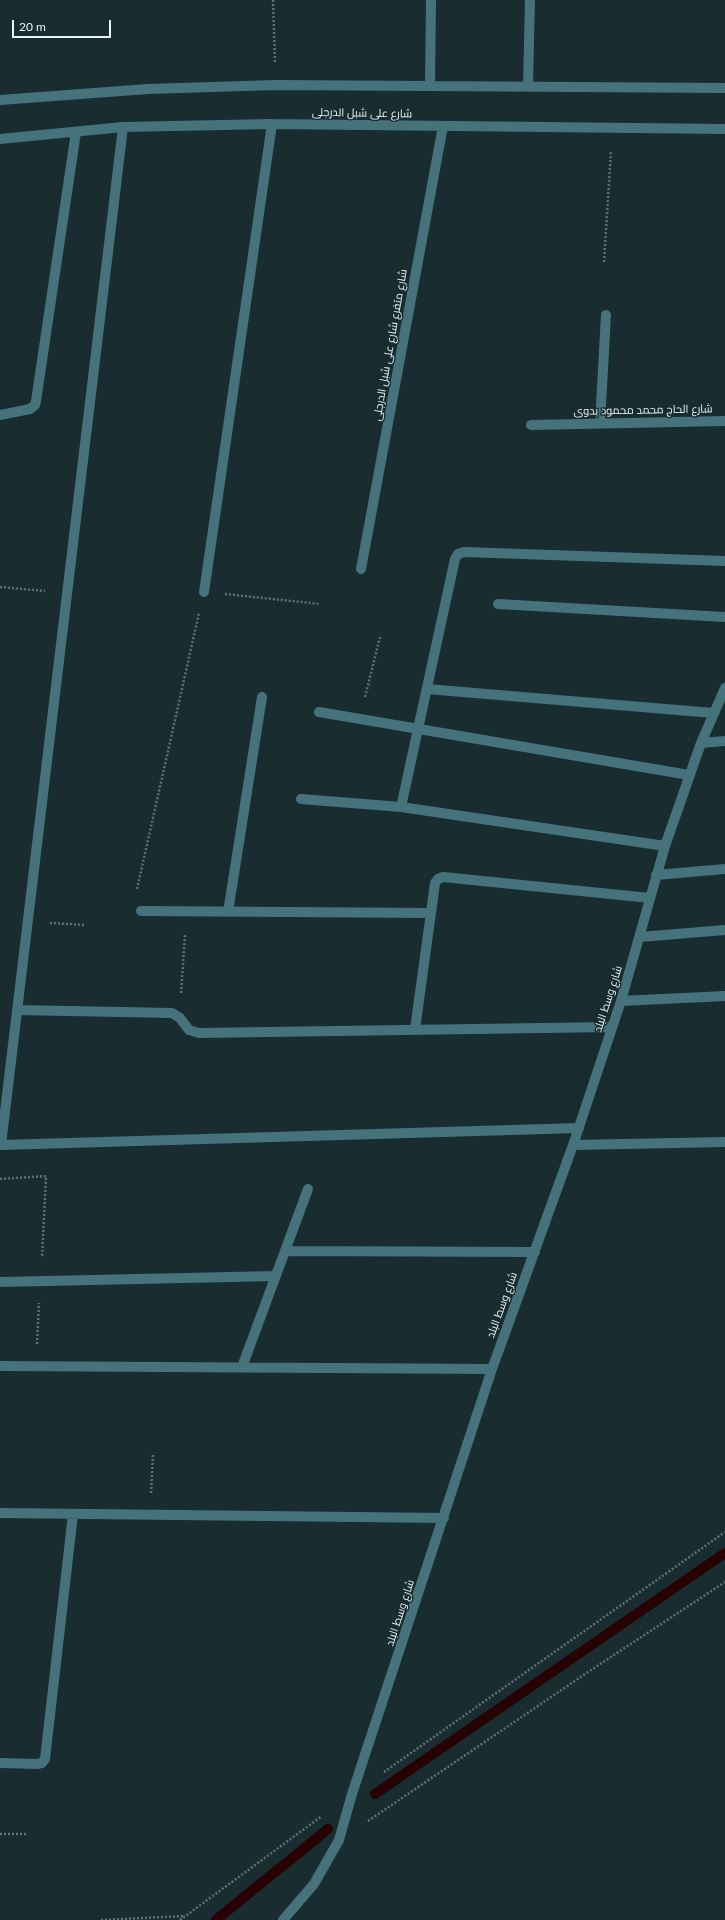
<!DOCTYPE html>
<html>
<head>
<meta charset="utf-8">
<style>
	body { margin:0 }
	#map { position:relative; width:725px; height:1920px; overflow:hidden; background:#192c2f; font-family:Lato,sans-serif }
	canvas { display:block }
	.scale { position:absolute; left:12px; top:20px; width:99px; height:18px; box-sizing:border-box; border:2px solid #eaf5f7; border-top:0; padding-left:5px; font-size:12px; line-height:14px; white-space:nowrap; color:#eaf5f7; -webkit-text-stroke:3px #192c2f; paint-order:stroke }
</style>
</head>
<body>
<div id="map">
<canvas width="725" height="1920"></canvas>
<div class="scale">20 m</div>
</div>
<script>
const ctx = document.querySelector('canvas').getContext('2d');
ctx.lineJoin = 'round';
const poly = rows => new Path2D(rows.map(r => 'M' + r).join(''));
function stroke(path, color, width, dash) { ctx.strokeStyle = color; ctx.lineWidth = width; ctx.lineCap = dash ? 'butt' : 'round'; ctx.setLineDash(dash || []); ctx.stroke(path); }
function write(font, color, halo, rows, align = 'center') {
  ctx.font = font + ' Lato,Cairo,sans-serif'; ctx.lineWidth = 3; ctx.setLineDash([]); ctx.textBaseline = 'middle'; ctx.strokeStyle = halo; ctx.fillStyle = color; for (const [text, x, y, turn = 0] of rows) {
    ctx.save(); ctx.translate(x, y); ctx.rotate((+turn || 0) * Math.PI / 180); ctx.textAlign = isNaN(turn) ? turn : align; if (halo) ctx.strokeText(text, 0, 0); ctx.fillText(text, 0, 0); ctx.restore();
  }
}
stroke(poly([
	[375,1794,725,1553],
	[216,1920,328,1829]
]), '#280102', 10);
stroke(poly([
	[273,0,275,62],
	[604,262,611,151],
	[0,587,45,591],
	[225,594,320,604],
	[365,697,380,637],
	[137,889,199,613],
	[50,923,86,925],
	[181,993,185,934],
	[0,1179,46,1176,42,1258],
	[37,1344,39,1303],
	[151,1493,153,1455],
	[384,1772,725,1532],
	[368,1821,591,1670,725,1582],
	[0,1834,26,1834],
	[101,1920,185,1916],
	[180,1920,322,1816]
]), '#617174', 2.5, [2, 2]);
stroke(poly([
	[430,85,431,0],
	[528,85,530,0],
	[0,100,148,89,276,85,725,88],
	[123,127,1,1145,579,1128],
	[0,139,123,127,272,124,725,129],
	[0,415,30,409,35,405,36,401,76,132],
	[600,423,606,315],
	[531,425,725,421],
	[361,569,443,126],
	[204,592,272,124],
	[498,604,725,617],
	[427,689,713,713],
	[319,712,689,775],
	[701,743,725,741],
	[301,799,401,807,665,846],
	[401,807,455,559,458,554,464,552,725,561],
	[656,875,725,869],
	[141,911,431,913,435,883,438,879,443,877,650,898],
	[228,912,262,697],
	[640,937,725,930],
	[621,1001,725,996],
	[17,1010,172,1013,180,1018,189,1030,199,1033,612,1027],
	[415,1029,431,913],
	[573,1145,725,1142],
	[285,1251,535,1252],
	[0,1282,276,1276],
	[0,1366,492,1369],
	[242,1367,308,1189],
	[0,1513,444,1518],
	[0,1763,37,1764,42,1763,45,1759,73,1514],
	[283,1920,314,1884,339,1840,352,1794,492,1369,573,1145,621,1001,665,846,701,743,725,688]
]), '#46737b', 10);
write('11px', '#eaf5f7', '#192c2f', [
	["شارع على شبل الدرجلى",362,113,1],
	["شارع متفرع شارع على شبل الدرجلى",390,345,-80],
	["شارع الحاج محمد محمود بدوى",643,410,-1],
	["شارع وسط البلد",608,999,-72],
	["شارع وسط البلد",502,1305,-70],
	["شارع وسط البلد",400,1613,-72]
]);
</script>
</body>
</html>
